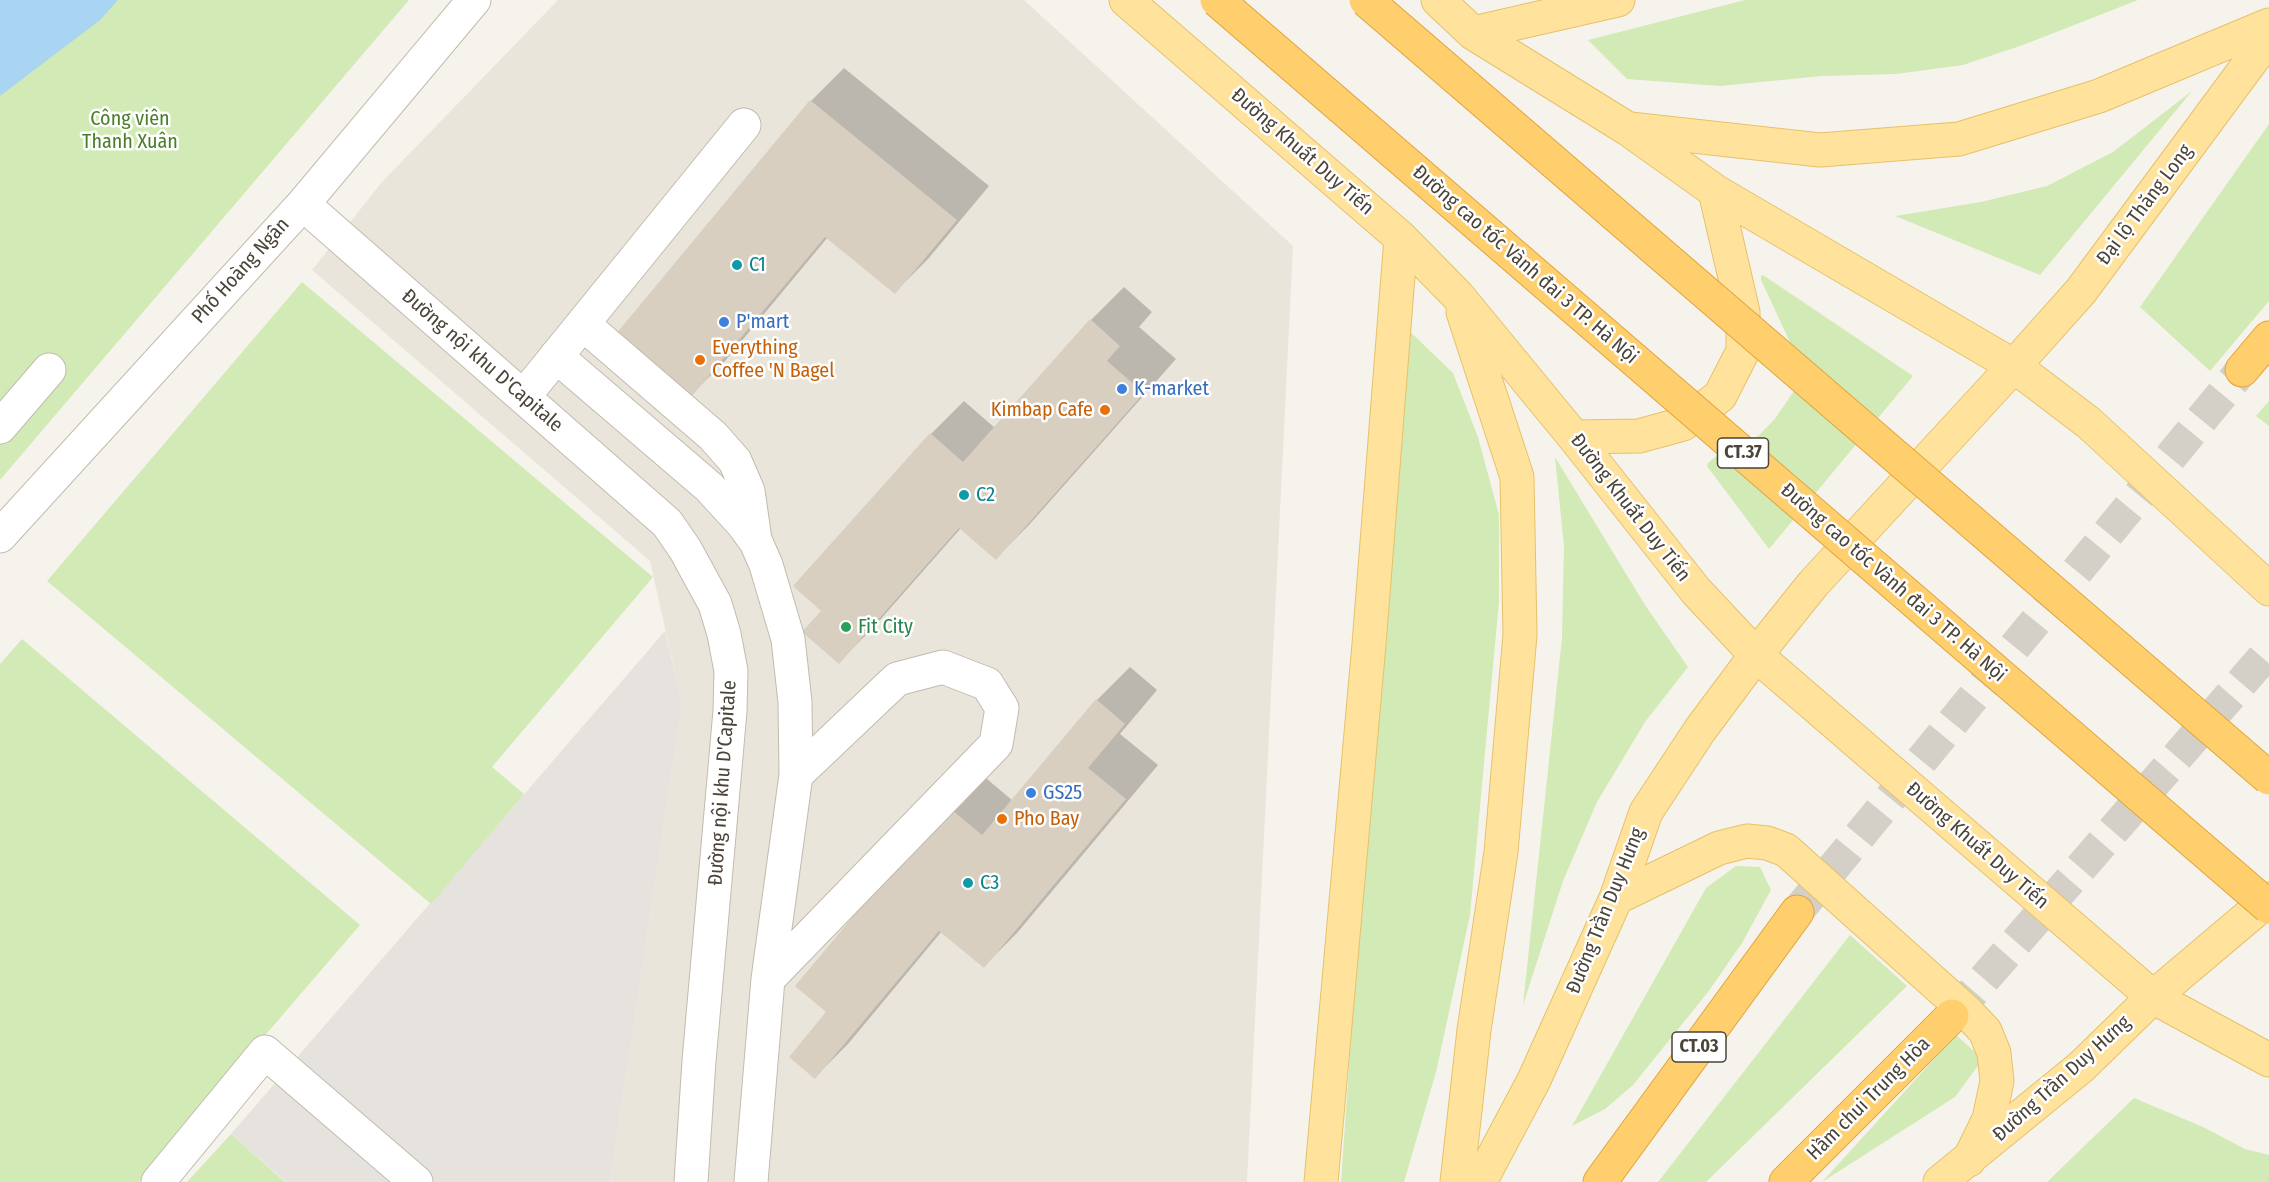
<!DOCTYPE html>
<html>
<head>
<meta charset="utf-8">
<style>
	body { margin:0 }
	canvas { display:block; background:#f6f3ec }
</style>
</head>
<body>
<canvas width="2269" height="1182"></canvas>
<script>
const ctx = document.querySelector('canvas').getContext('2d');
ctx.lineJoin = 'round';
function fillPath(path, color) { ctx.fillStyle = color; ctx.fill(path, 'evenodd'); }
const poly = rows => new Path2D(rows.map(r => 'M' + r).join(''));
function stroke(path, color, width, dash) { ctx.strokeStyle = color; ctx.lineWidth = width; ctx.lineCap = dash ? 'butt' : 'round'; ctx.setLineDash(dash || []); ctx.stroke(path); }
function write(font, color, halo, rows, align = 'center') {
  ctx.font = font + ' "Fira Sans Condensed",sans-serif'; ctx.lineWidth = 5; ctx.setLineDash([]); ctx.textBaseline = 'middle'; ctx.strokeStyle = halo; ctx.fillStyle = color; for (const [text, x, y, turn = 0] of rows) {
    ctx.save(); ctx.translate(x, y); ctx.rotate((+turn || 0) * Math.PI / 180); ctx.textAlign = isNaN(turn) ? turn : align; if (halo) ctx.strokeText(text, 0, 0); ctx.fillText(text, 0, 0); ctx.restore();
  }
}
fillPath(poly([
	[558,0,1024,0,1293,246,1247,1182,610,1182,682,704,650,561,312,270,382,182]
]), '#eae5da');
fillPath(poly([
	[665,631,682,704,610,1182,286,1182,231,1134]
]), '#e6e2dd');
fillPath(poly([
	[0,0,409,0,0,480],
	[1745,0,2138,0,2023,45,1963,65,1896,74,1822,76,1720,86,1627,79,1588,40],
	[2192,91,2040,275,1895,216,1981,202,2047,186,2113,152],
	[2269,124,2269,301,2210,371,2140,307],
	[1763,275,1913,376,1769,549,1707,466,1708,463,1719,454,1758,436,1774,420,1794,391,1795,353,1761,280,1761,276],
	[302,282,653,577,492,767,524,794,431,904,47,581],
	[1401,323,1453,373,1478,437,1499,515,1499,601,1470,915,1436,1072,1404,1182,1341,1182],
	[2269,401,2269,426,2256,416],
	[1555,457,1645,605,1688,667,1645,722,1597,802,1563,881,1523,1005,1562,638,1564,547],
	[22,639,360,925,139,1182,0,1182,0,664],
	[1736,866,1760,867,1771,890,1742,943,1708,992,1633,1085,1605,1109,1572,1126,1706,888],
	[1850,935,1907,986,1706,1182,1658,1182],
	[1956,1035,1983,1059,1955,1097,1822,1182],
	[2134,1098,2203,1127,2245,1149,2269,1155,2269,1182,2047,1182],
	[231,1134,285,1182,286,1182,187,1182]
]), '#d2eab5');
fillPath(poly([
	[0,0,118,0,100,20,0,96]
]), '#a9d4f2');
fillPath(poly([
	[844,68,989,186,928,259,895,292,828,237,725,361,692,394,618,334,811,101],
	[1124,287,1152,312,1139,327,1176,359,1029,525,996,558,961,528,872,629,839,662,823,611,795,586,931,434,964,401,995,428,1091,320],
	[1130,667,1157,690,1120,734,1158,765,1017,933,984,966,942,931,848,1044,815,1077,828,1012,797,986,980,773,1013,801,1097,700]
]), '#0003');
fillPath(poly([
	[810,100,957,220,895,294,825,237,692,396,616,334],
	[1090,319,1120,346,1107,361,1144,393,996,560,959,528,839,664,802,632,821,611,793,586,930,433,963,462],
	[1096,699,1125,724,1088,768,1126,799,984,968,939,931,815,1079,789,1057,826,1012,795,986,946,805,982,835]
]), '#d8cfc1');
stroke(poly([
	[1797,912,2242,370],
	[1952,1016,2269,651]
]), '#d4d0c8', 33, [33, 16]);
const minor = poly([
	[303,204,667,523,685,549,715,604,724,634,731,671,730,711,699,1061,691,1182],
	[583,324,713,436,735,461,748,491,755,540],
	[556,356,709,487,743,524,756,542,766,565,788,639,795,702,796,775,768,979,751,1182],
	[524,396,744,125],
	[0,427,49,370],
	[0,536,303,204,474,0],
	[768,979,996,744,1002,708,987,684,943,667,897,679,796,775],
	[158,1182,265,1052,416,1182]
]);
const major = poly([
	[1126,0,1401,238,1458,296,1574,437,1696,591,1756,655,2153,997,2269,1060],
	[1438,0,1473,33,1628,129,1715,191,2014,366,2089,423,2269,589],
	[1473,33,1618,0],
	[1630,129,1820,150,1959,139,2099,96,2269,25],
	[1574,437,1639,436,1683,424,1720,396,1743,351,1743,312,1715,191],
	[1616,898,1719,848,1747,841,1767,843,1786,850,1967,1012,1985,1031,1994,1053,1997,1081,1989,1119,1969,1160],
	[1321,1182,1369,644,1401,238],
	[1457,1182,1474,1030,1501,852,1520,635,1517,477,1463,312],
	[1480,1182,1534,1080,1616,898,1646,812,1700,730,1756,655,1813,584,2014,366,2081,291,2269,37],
	[1940,1182,2081,1067,2153,997,2269,899]
]);
const highway = poly([
	[2242,370,2269,338],
	[1600,1182,1797,912],
	[1786,1182,1952,1016]
]);
stroke(minor, '#c2bbae', 35);
stroke(major, '#e6c16a', 35);
stroke(highway, '#e0a43c', 35);
stroke(minor, '#fff', 33);
stroke(major, '#ffe39c', 33);
stroke(highway, '#ffcf6e', 33);
const highwayBridge = poly([
	[1217,0,2269,907],
	[1366,0,2269,778]
]);
stroke(highwayBridge, '#e0a43c', 35, []);
stroke(highwayBridge, '#ffcf6e', 33);
for (const [x, y, r, color] of [
	[737,265,6,"#0f9aa8"],
	[724,322,6,"#3f7fe0"],
	[700,360,6,"#e8710a"],
	[1122,389,6,"#3f7fe0"],
	[1105,410,6,"#e8710a"],
	[964,495,6,"#0f9aa8"],
	[846,627,6,"#2e9e5b"],
	[1031,793,6,"#3f7fe0"],
	[1002,819,6,"#e8710a"],
	[968,883,6,"#0f9aa8"]
]) { const dot = new Path2D(); dot.arc(x, y, r, 0, 2 * Math.PI); ctx.fillStyle = color; ctx.fill(dot); stroke(dot, '#fff', 2); }
for (const [x, y, w] of [
	[1743,453,51],
	[1699,1047,54]
]) { const box = new Path2D(); box.roundRect(x - w / 2, y - 15, w, 30, 4.5); ctx.fillStyle = '#fff'; ctx.fill(box); stroke(box, '#4b4439', 1.5); }
write('bold 18px', '#4b4439', null, [
	["CT.37",1743,453],
	["CT.03",1699,1047]
]);
write('20px', '#4a7f2a', '#fff', [
	["Công viên",130,119],
	["Thanh Xuân",130,142]
]);
write('20px', '#4b4439', '#fff', [
	["Đường Khuất Duy Tiến",1302,152,41],
	["Đại lộ Thăng Long",2145,205,-53],
	["Đường cao tốc Vành đai 3 TP. Hà Nội",1525,265,41],
	["Phố Hoàng Ngân",241,271,-48],
	["Đường nội khu D'Capitale",482,361,41],
	["Đường Khuất Duy Tiến",1630,508,52],
	["Đường cao tốc Vành đai 3 TP. Hà Nội",1893,583,41],
	["Đường nội khu D'Capitale",723,783,-86],
	["Đường Khuất Duy Tiến",1977,846,41],
	["Đường Trần Duy Hưng",1606,911,-68],
	["Đường Trần Duy Hưng",2062,1079,-42],
	["Hầm chui Trung Hòa",1869,1099,-45]
]);
write('20px', '#0d838f', '#fff', [
	["C1",749,265],
	["C2",976,495],
	["C3",980,883]
], 'left');
write('20px', '#366cbe', '#fff', [
	["P'mart",736,322],
	["K-market",1134,389],
	["GS25",1043,793]
], 'left');
write('20px', '#c56008', '#fff', [
	["Everything",712,348],
	["Coffee 'N Bagel",712,371],
	["Kimbap Cafe",1093,410,"right"],
	["Pho Bay",1014,819]
], 'left');
write('20px', '#27864d', '#fff', [
	["Fit City",858,627]
], 'left');
</script>
</body>
</html>
